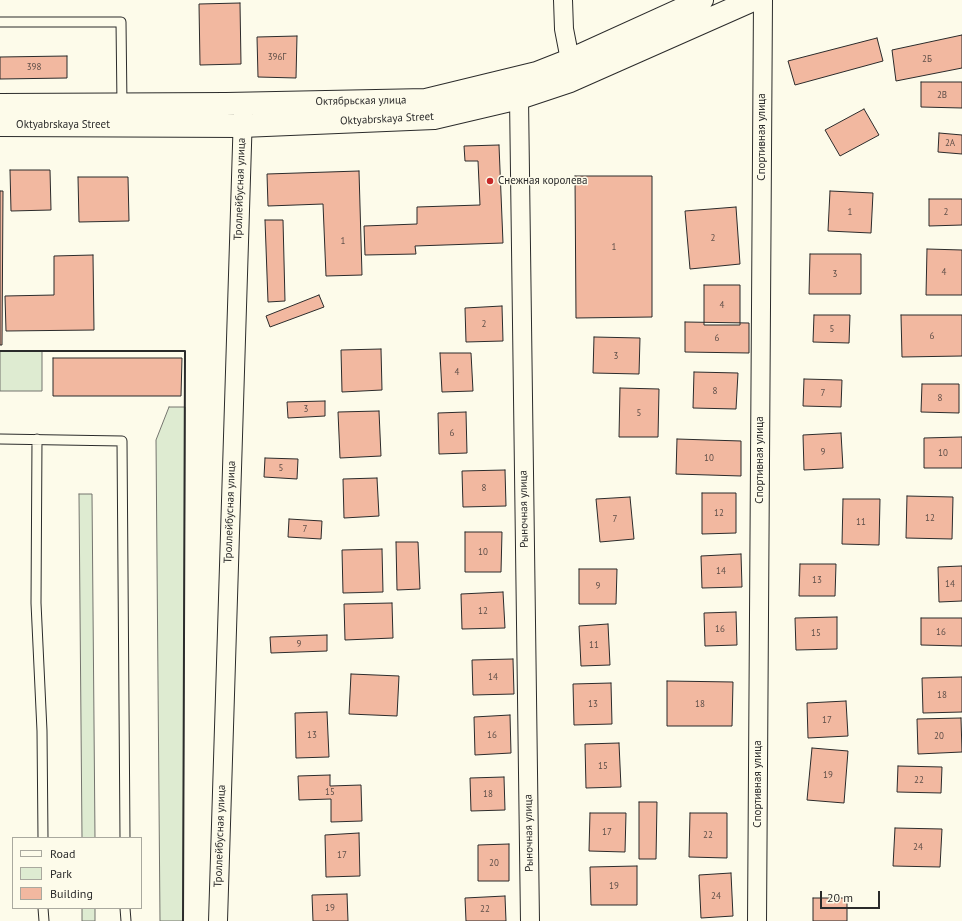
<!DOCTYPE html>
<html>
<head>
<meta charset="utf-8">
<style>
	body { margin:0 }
	#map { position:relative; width:962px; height:921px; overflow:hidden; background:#fdfbea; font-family:"PT Sans",sans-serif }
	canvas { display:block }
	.legend { position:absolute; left:12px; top:837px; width:130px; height:72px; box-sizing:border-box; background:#fdfbea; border:1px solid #a9a89e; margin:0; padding:5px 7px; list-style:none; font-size:12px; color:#2b2b2b }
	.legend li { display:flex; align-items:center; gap:8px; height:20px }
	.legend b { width:20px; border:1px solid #a9a89e }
	.scale { position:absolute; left:820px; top:891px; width:60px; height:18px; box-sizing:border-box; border:2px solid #2b2b2b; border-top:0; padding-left:5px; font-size:12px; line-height:14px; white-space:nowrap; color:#2b2b2b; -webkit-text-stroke:3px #fdfbea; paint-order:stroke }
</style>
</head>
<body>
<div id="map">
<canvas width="962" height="921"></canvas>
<ul class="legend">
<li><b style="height:5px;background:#fdfbea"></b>Road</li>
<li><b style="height:11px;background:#deebd1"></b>Park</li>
<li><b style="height:11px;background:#f2b8a0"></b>Building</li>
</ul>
<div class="scale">20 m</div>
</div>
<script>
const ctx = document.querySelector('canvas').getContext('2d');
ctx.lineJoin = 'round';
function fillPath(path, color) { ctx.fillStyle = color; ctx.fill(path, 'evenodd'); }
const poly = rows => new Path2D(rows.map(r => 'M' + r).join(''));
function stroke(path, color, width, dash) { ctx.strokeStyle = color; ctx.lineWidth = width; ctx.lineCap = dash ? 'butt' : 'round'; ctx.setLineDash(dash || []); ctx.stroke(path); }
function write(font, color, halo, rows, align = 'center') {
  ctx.font = font + ' "PT Sans",sans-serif'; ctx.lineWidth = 3; ctx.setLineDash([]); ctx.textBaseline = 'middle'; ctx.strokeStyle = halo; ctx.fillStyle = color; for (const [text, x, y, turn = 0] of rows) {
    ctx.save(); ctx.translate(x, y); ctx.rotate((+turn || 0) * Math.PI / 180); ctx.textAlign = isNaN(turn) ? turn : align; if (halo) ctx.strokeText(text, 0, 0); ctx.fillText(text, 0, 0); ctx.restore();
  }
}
const green = poly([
	[0,351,42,351,42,391,0,391,0,351],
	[169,407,185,407,183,921,160,921,156,440,169,407],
	[79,494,92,494,95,838,82,838,79,494],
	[82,908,95,908,95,921,82,921,82,908]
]);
fillPath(green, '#deebd1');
stroke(green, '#74746e', 1);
const building = poly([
	[240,3,241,64,200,65,199,4,240,3],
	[962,35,962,68,896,81,892,50,962,35],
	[297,36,296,78,258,77,257,37,297,36],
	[877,38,883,61,795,85,788,61,877,38],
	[67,56,67,78,0,79,0,57,67,56],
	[921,82,962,82,962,108,921,107,921,82],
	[864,109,879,135,840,156,825,130,864,109],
	[939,133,962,135,962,154,938,152,939,133],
	[499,145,503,243,415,246,416,254,365,255,364,226,417,224,417,207,480,205,478,161,465,161,464,146,499,145],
	[10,170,50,170,51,210,11,211,10,170],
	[359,171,362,275,326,276,323,204,268,206,267,174,359,171],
	[575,176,652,176,652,317,576,318,575,176],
	[78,177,128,177,129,221,79,222,78,177],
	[0,191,3,191,2,345,0,345,0,191],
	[830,191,873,193,871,233,828,231,830,191],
	[929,199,962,199,962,225,929,226,929,199],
	[736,207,740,264,690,269,685,211,736,207],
	[265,220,283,220,285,301,268,302,265,220],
	[927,249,962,250,962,295,926,295,927,249],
	[810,254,861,254,861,294,809,294,810,254],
	[93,255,94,330,6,331,5,296,54,295,54,256,93,255],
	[704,285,740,285,740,325,704,325,704,285],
	[319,295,324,307,270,327,266,316,319,295],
	[502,306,503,341,466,342,465,308,502,306],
	[814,315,850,315,849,343,813,342,814,315],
	[901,315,962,315,962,356,902,357,901,315],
	[685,322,749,323,749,353,685,352,685,322],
	[594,337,640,338,639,374,593,373,594,337],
	[381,349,382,390,342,392,341,350,381,349],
	[440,353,471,353,473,391,442,392,440,353],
	[53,358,182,358,181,396,53,396,53,358],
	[694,372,738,373,736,409,693,408,694,372],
	[804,379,842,380,841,407,803,406,804,379],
	[922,384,959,384,959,413,921,412,922,384],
	[620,388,659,389,658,437,619,437,620,388],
	[325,401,325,416,288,418,287,402,325,401],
	[379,411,381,456,340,458,338,412,379,411],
	[466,412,467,453,439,454,438,413,466,412],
	[841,433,843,468,804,470,803,435,841,433],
	[962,437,962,468,924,468,924,438,962,437],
	[677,439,741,441,741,476,676,474,677,439],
	[265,458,298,459,297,479,264,477,265,458],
	[505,470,506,506,463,507,462,471,505,470],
	[377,478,379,516,344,518,343,479,377,478],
	[702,493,736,493,736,533,702,534,702,493],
	[907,496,953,497,952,539,906,538,907,496],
	[630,497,634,539,600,542,596,499,630,497],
	[843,499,880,499,879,545,842,544,843,499],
	[289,519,322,521,321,539,288,537,289,519],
	[465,532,502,532,501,572,465,572,465,532],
	[396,542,418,542,420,589,397,590,396,542],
	[382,549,383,592,343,593,342,550,382,549],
	[741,554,742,587,702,588,701,556,741,554],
	[800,564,836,564,835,596,799,596,800,564],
	[962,566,962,601,939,602,938,567,962,566],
	[579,569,617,569,616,604,579,604,579,569],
	[503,592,505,628,462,629,461,594,503,592],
	[392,603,393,638,345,640,344,604,392,603],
	[736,612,737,645,705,646,704,613,736,612],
	[837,617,837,649,796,650,795,618,837,617],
	[921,618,962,618,962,646,921,645,921,618],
	[608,624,610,665,581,666,579,626,608,624],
	[327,635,327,651,271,653,270,637,327,635],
	[513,659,514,694,473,695,472,660,513,659],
	[351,674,399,676,397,716,349,714,351,674],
	[962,677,962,712,923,713,922,678,962,677],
	[667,681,733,682,732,726,667,726,667,681],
	[611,683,612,724,574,725,573,684,611,683],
	[846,701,848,736,808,738,807,703,846,701],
	[327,712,329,757,296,758,295,713,327,712],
	[510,715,511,753,475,755,474,717,510,715],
	[961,718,962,752,918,754,917,719,961,718],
	[619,743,621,787,586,788,585,744,619,743],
	[812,748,848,751,844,803,807,800,812,748],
	[898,766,942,767,941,793,897,792,898,766],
	[330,775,330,786,361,785,362,821,331,822,331,799,299,800,298,776,330,775],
	[504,777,505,810,471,811,470,778,504,777],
	[639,802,657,802,656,859,639,859,639,802],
	[590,813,626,813,625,852,589,851,590,813],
	[690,813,727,813,727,858,689,857,690,813],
	[895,828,942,829,940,867,893,866,895,828],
	[359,833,360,876,326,877,325,835,359,833],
	[509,844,509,881,478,881,478,845,509,844],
	[637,866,637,905,591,905,590,867,637,866],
	[731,873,733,916,701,918,699,875,731,873],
	[347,894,348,921,313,921,312,895,347,894],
	[505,896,506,921,466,921,465,898,505,896],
	[813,898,847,898,847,921,813,921,813,898]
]);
fillPath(building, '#f2b8a0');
stroke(building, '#2b2b2b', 1);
const lane = poly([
	[0,22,121,22,122,105],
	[0,439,122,441,125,838],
	[37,439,36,603,42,731,43,838],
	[43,908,44,921],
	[125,908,126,921]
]);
const street = poly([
	[563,0,564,29,570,60],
	[519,98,530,921],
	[218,921,243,113],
	[757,921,763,0]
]);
const secondary = poly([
	[0,105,226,104,426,100,537,73,570,60,702,0],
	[0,125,242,126,434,118,519,98,570,81,753,0]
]);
stroke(lane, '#2b2b2b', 11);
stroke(street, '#2b2b2b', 20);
stroke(secondary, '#2b2b2b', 24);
stroke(lane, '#fdfbea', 9);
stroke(street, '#fdfbea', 18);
stroke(secondary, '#fdfbea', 22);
stroke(poly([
	[0,351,185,351,183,921]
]), '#2b2b2b', 2);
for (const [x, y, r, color] of [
	[490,181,4,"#c62828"]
]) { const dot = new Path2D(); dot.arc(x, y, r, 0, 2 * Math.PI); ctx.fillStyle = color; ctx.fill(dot); stroke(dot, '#fdfbea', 1.5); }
write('9px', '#5d4e48', null, [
	["396Г",277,57],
	["2Б",927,59],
	["398",34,67],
	["2В",942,95],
	["2А",950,143],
	["1",850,212],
	["2",946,212],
	["2",713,238],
	["1",343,241],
	["1",614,247],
	["4",944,272],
	["3",835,274],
	["4",722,305],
	["2",484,324],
	["5",832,329],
	["6",932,336],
	["6",717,338],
	["3",616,356],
	["4",457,372],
	["8",715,391],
	["7",823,393],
	["8",940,398],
	["3",306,409],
	["5",639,413],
	["6",452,433],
	["9",823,452],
	["10",943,453],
	["10",709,458],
	["5",281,468],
	["8",484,488],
	["12",719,513],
	["12",930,518],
	["7",615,519],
	["11",861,522],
	["7",305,529],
	["10",483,552],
	["14",721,571],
	["13",817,580],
	["14",950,584],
	["9",598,586],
	["12",483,611],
	["16",720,629],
	["16",941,632],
	["15",816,633],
	["9",299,644],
	["11",594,645],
	["14",493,677],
	["18",942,695],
	["13",593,704],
	["18",700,704],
	["17",827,720],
	["13",312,735],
	["16",492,735],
	["20",939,736],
	["15",603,766],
	["19",828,775],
	["22",919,780],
	["15",330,792],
	["18",488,794],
	["17",607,832],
	["22",708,835],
	["24",918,847],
	["17",342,855],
	["20",494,863],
	["19",614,886],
	["24",716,896],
	["19",330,908],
	["22",485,909]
]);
write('11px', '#2b2b2b', '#fdfbea', [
	["Октябрьская улица",361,101,-1],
	["Oktyabrskaya Street",387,119,-3],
	["Oktyabrskaya Street",63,125],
	["Спортивная улица",762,137,-90],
	["Троллейбусная улица",240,189,-88],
	["Спортивная улица",760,460,-90],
	["Рыночная улица",524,509,-91],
	["Троллейбусная улица",230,512,-88],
	["Спортивная улица",758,784,-90],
	["Рыночная улица",529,833,-91],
	["Троллейбусная улица",220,836,-88]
]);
write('11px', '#2b2b2b', '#fdfbea', [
	["Снежная королева",498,181]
], 'left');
</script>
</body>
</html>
